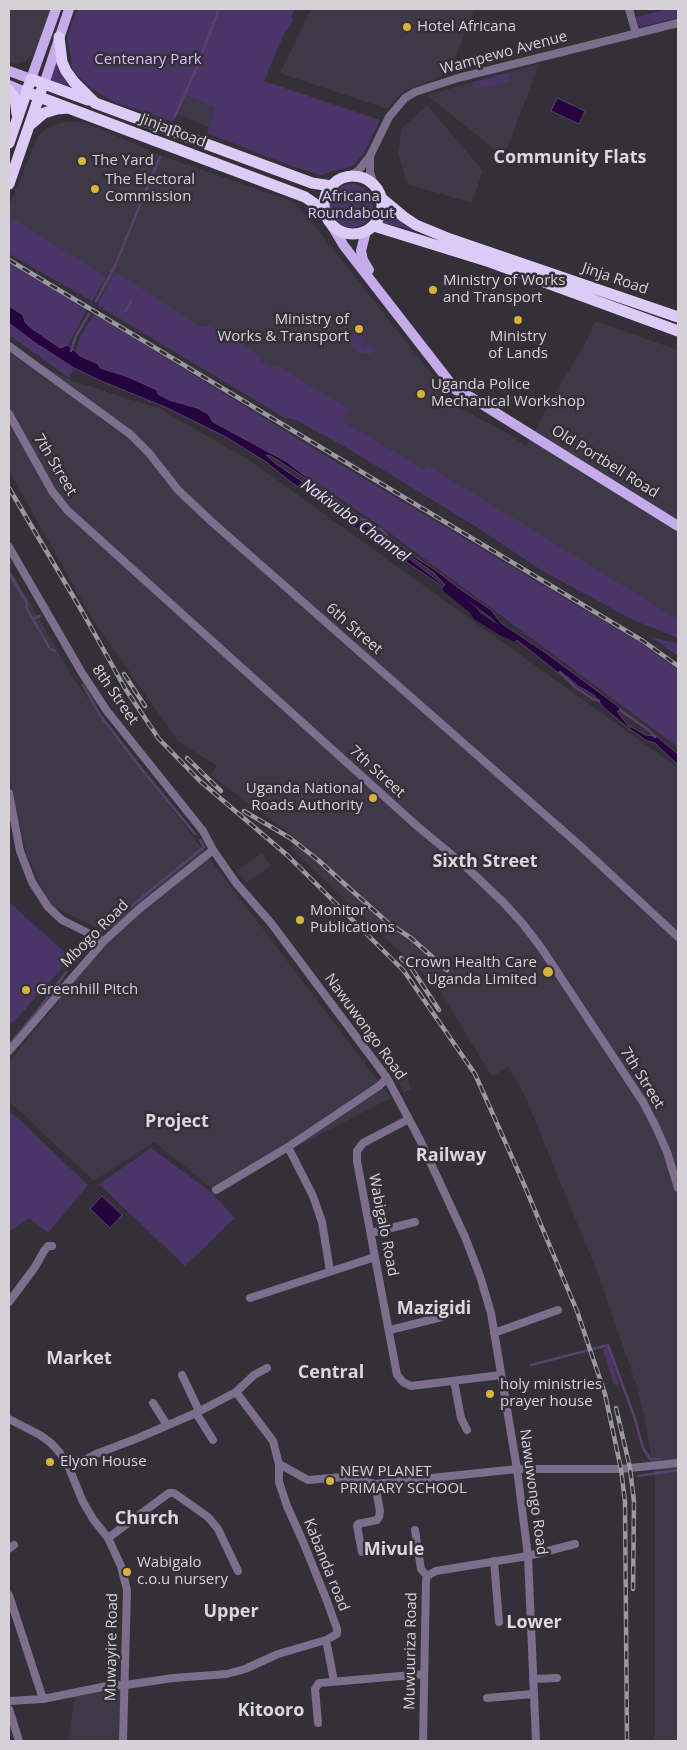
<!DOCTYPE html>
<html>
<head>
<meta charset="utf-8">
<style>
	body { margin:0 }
	#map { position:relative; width:687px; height:1750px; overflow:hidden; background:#333038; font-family:"Open Sans",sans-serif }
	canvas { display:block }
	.frame { position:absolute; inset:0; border:10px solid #d4d2d7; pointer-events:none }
</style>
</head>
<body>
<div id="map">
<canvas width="687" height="1750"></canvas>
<div class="frame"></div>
</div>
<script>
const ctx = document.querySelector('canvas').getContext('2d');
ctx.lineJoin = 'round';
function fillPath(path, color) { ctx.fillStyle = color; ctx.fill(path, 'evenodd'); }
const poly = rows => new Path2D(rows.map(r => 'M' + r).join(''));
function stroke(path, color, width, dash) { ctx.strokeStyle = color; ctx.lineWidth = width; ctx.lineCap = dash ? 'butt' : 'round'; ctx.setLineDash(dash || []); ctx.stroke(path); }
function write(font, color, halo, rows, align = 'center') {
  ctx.font = font + ' "Open Sans",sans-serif'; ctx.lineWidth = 5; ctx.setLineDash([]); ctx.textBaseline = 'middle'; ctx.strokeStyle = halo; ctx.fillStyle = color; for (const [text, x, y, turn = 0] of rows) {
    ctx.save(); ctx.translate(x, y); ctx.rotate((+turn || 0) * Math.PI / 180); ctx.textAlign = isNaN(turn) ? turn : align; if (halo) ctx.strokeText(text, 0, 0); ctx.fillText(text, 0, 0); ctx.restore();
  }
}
fillPath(poly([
	[9,9,53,9,39,46,32,56,25,61,15,64,9,62],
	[311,9,474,9,454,61,448,70,440,77,406,90,398,96,388,109,280,73],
	[539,64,504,157,427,95],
	[186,95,215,108,209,127,178,114],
	[427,105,483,171,472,203,407,184,398,152,402,128],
	[66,122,84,122,162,156,294,202,310,220,418,357,460,408,507,433,526,446,557,390,586,342,595,321,678,350,678,619,427,466,424,469,343,421,9,242,9,206,38,136,46,129,56,124],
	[9,350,73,381,160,409,249,460,678,768,678,1741,655,1741,655,1477,644,1416,637,1387,600,1279,525,1096,508,1066,492,1077,439,989,291,848,297,839,210,775,217,766,178,741,93,620,9,471],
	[9,567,75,681,391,1098,213,1189,154,1142,94,1181,9,1101,9,1062,112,935,50,905,27,856,9,775],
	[262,853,271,866,246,883,237,870],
	[402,1072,405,1079,408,1078,411,1089,404,1093,395,1075],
	[122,1688,120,1741,68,1741,75,1696]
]), '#3e3946');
fillPath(poly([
	[77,9,295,9,291,17,293,20,290,27,286,29,264,81,380,120,364,153,353,166,320,175,286,164,207,133,215,108,186,95,174,122,114,102,89,87,73,71,67,39],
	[668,9,678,9,678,18,639,27,636,17],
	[56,52,79,93,48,79],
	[507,73,511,74,509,82,476,89,473,87,473,82],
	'329 206a22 22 0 1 1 44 0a22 22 0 1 1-44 0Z',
	[387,210,406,225,415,230,382,223,385,220],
	[9,216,106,277,92,301,9,254],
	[9,263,87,309,68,345,60,348,31,328,25,322,23,315,9,306],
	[116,272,200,327,211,326,259,355,261,361,270,366,276,365,351,410,345,416,343,421,424,469,427,465,678,619,678,638,633,620,541,570,478,528,347,448,294,419,285,418,97,305],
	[94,314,316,450,642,644,678,670,678,747,379,525,287,463,213,422,208,414,197,408,169,400,128,377,100,368,98,364,80,356,76,351,80,337],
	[9,323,34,342,74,368,69,378,9,335],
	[354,332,358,337,361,335,366,341,362,344,364,347,369,343,375,350,370,354,360,353,352,346,350,339],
	[651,637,678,644,678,656],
	[9,902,71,958,12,1024,9,1021],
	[9,1110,88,1185,48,1233,29,1218,9,1232],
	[151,1148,211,1192,235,1218,185,1266,99,1184],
	[608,1347,619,1384,614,1385,603,1349]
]), '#4b3468');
const water = poly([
	[557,98,585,111,579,124,551,111,557,98],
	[9,306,23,315,25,322,31,328,60,348,68,345,80,356,98,364,100,368,128,377,157,390,158,394,169,400,197,408,208,414,213,422,287,462,322,489,271,456,266,455,275,463,361,522,450,590,434,573,391,542,386,534,415,557,437,571,457,587,491,610,501,623,546,653,615,704,623,711,617,711,629,727,632,727,645,735,656,736,678,754,678,765,655,743,647,741,627,727,603,707,594,695,578,686,568,677,561,675,518,641,508,636,491,618,458,594,454,594,354,527,287,479,266,462,226,437,165,407,101,381,74,368,34,342,9,323,9,306],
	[102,1196,122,1215,110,1228,90,1209,102,1196]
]);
fillPath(water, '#24033f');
stroke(water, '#59416d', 1);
stroke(poly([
	[175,116,196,69,219,9],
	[96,301,114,268,160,157],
	[126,311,131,301],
	[71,351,76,336,89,314],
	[320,488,361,519,367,521,372,526,381,529,387,535],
	[9,561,10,563],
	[9,573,27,603,26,607,50,649,55,651],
	[33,619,40,616],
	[560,672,575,687,593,699,599,701],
	[83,685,100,715,140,767,195,834],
	[620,710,650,731,655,737],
	[97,934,204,847,200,840],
	[71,964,90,943],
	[9,1045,42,1005,66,972],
	[531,1365,608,1345,635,1419,643,1448,650,1459,660,1459],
	[638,1476,678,1470]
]), '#59416d', 2.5);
stroke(poly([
	[447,589,473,610,477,616,502,632,514,637]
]), '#24033f', 8);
stroke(poly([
	[629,9,636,34],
	[370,156,370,172,374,185],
	[348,177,358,171,370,156,389,117,405,98,415,92,458,78,678,23],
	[9,346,130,434,149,453,178,490,212,522,577,843,678,937],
	[9,414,52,491,67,510,417,826,463,864,503,902,523,924,542,949,643,1102,656,1127,667,1152,678,1188],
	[9,547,82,673,107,711,203,831,213,850,236,883,271,923,387,1078,420,1140,465,1237,480,1276,491,1313,517,1469,528,1556,536,1741],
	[9,793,20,851,32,882,48,907,62,920,104,941],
	[9,1051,104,941,139,909,213,850],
	[409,1119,363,1143,357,1151,357,1161,397,1375,403,1382,411,1386,501,1375],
	[288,1147,313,1196,322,1222,330,1271],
	[216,1190,288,1147,379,1086,387,1078],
	[371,1233,415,1222],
	[250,1298,375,1257],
	[9,1302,35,1267,44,1251,48,1246,52,1246],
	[390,1330,442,1317],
	[494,1333,558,1310],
	[182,1375,199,1411],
	[454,1381,461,1418,467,1430],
	[153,1403,167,1425],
	[196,1413,213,1440],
	[9,1419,40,1435,51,1443,60,1453,69,1468,83,1502,93,1519,108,1538,121,1566,127,1590,123,1741],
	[279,1464,308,1480,344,1477,375,1484],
	[69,1468,96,1454,138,1438,196,1413,236,1392,254,1375,267,1368],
	[415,1530,421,1569,427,1576],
	[108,1538,169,1493,174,1493,208,1517,218,1529,238,1571],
	[9,1549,14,1545],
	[362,1552,357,1526,358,1524,377,1520,379,1517,380,1511,375,1484,517,1469,621,1469,678,1463],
	[494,1561,499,1622],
	[9,1595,43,1699],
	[326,1640,334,1681],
	[533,1679,557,1678],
	[487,1698,533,1694],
	[9,1701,43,1699,112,1685,126,1685,173,1678,227,1674,245,1669,278,1654,326,1640,337,1634,337,1629,327,1601,304,1544,287,1506,279,1482,279,1464,273,1441,236,1392],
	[9,1709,19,1741],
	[318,1723,315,1689,319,1683,424,1674],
	[423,1741,426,1581,427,1576,436,1571,528,1556,575,1544]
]), '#7b6f8d', 8);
stroke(poly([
	[9,71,31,79,56,9],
	[44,84,69,9],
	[9,85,26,92],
	[332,226,344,246,456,390,464,393,678,526],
	[366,231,361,251,363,260,369,270]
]), '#c5abe9', 10);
stroke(poly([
	[59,37,62,62,66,71,74,82,95,103,312,183,331,186],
	[9,90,15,98,17,114],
	[26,92,305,197,324,210],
	[31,124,44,113,57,109,68,108],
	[9,143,31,79,88,100],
	'324 205a29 29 0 1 1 58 0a29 29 0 1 1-58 0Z',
	[9,184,41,91],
	[380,197,404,217,416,225,450,239,678,317],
	[374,226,490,262,678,331]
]), '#dccaf7', 11);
const rail = poly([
	[9,260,643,641,678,666],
	[9,488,83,613,126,690,159,739,200,781,287,855,404,971,475,1074,523,1182,577,1311,605,1394,621,1469,625,1502,627,1741],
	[124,674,145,706],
	[187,758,221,791],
	[244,811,290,838,318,860,388,923,411,938,447,970],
	[401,958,412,969,439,1010],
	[616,1408,630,1468,634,1502,633,1589]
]);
stroke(rail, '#9b999f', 4.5);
stroke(rail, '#333038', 2.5, [8]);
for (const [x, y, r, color] of [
	[407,27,5,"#d7b434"],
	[82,161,5,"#d7b434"],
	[95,189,5,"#d7b434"],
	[433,290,5,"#d7b434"],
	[518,320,5,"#d7b434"],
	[359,329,5,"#d7b434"],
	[421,394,5,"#d7b434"],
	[373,798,5,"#d7b434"],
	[300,920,5,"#d7b434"],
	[548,972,6,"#d7b434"],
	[26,990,5,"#d7b434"],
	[490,1394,5,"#d7b434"],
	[50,1462,5,"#d7b434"],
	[330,1481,5,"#d7b434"],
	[127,1572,5,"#d7b434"]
]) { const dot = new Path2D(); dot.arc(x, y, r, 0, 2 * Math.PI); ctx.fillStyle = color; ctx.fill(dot); stroke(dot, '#333038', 2); }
write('15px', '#d4d2d7', '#333038', [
	["Hotel Africana",417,27],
	["The Yard",92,161],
	["The Electoral",105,180],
	["Commission",105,197],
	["Ministry of Works",443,281],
	["and Transport",443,298],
	["Ministry of",349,320,"right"],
	["Works & Transport",349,337,"right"],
	["Ministry",518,337,"center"],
	["of Lands",518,354,"center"],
	["Uganda Police",431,385],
	["Mechanical Workshop",431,402],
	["Uganda National",363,789,"right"],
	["Roads Authority",363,806,"right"],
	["Monitor",310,911],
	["Publications",310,928],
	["Crown Health Care",537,963,"right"],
	["Uganda Limited",537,980,"right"],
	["Greenhill Pitch",36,990],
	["holy ministries",500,1385],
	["prayer house",500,1402],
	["Elyon House",60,1462],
	["NEW PLANET",340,1472],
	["PRIMARY SCHOOL",340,1489],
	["Wabigalo",137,1563],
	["c.o.u nursery",137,1580]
], 'left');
write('15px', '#d4d2d7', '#333038', [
	["Wampewo Avenue",504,53,-15],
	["Jinja Road",173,131,21],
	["Jinja Road",615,279,19],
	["Old Portbell Road",605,462,32],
	["7th Street",55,465,59],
	["6th Street",354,629,41],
	["8th Street",115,695,55],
	["7th Street",377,772,42],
	["Mbogo Road",95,934,-45],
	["Nawuwongo Road",365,1027,54],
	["7th Street",642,1078,58],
	["Wabigalo Road",383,1225,79],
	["Nawuwongo Road",533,1492,82],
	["Kabanda road",326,1565,68],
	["Muwayire Road",112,1647,-89],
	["Muwuuriza Road",411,1651,-89]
]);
write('15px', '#d5bef7', '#333038', [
	["Centenary Park",148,60],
	["Africana",351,197],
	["Roundabout",351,214]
]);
write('italic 16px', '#e6d7fd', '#333038', [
	["Nakivubo Channel",355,521,36]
]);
write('bold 18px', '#dad7e1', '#333038', [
	["Community Flats",570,158],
	["Sixth Street",485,862],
	["Project",177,1122],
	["Railway",451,1156],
	["Mazigidi",434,1309],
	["Market",79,1359],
	["Central",331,1373],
	["Church",147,1519],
	["Mivule",394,1550],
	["Upper",231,1612],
	["Lower",534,1623],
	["Kitooro",271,1711]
]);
</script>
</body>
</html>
